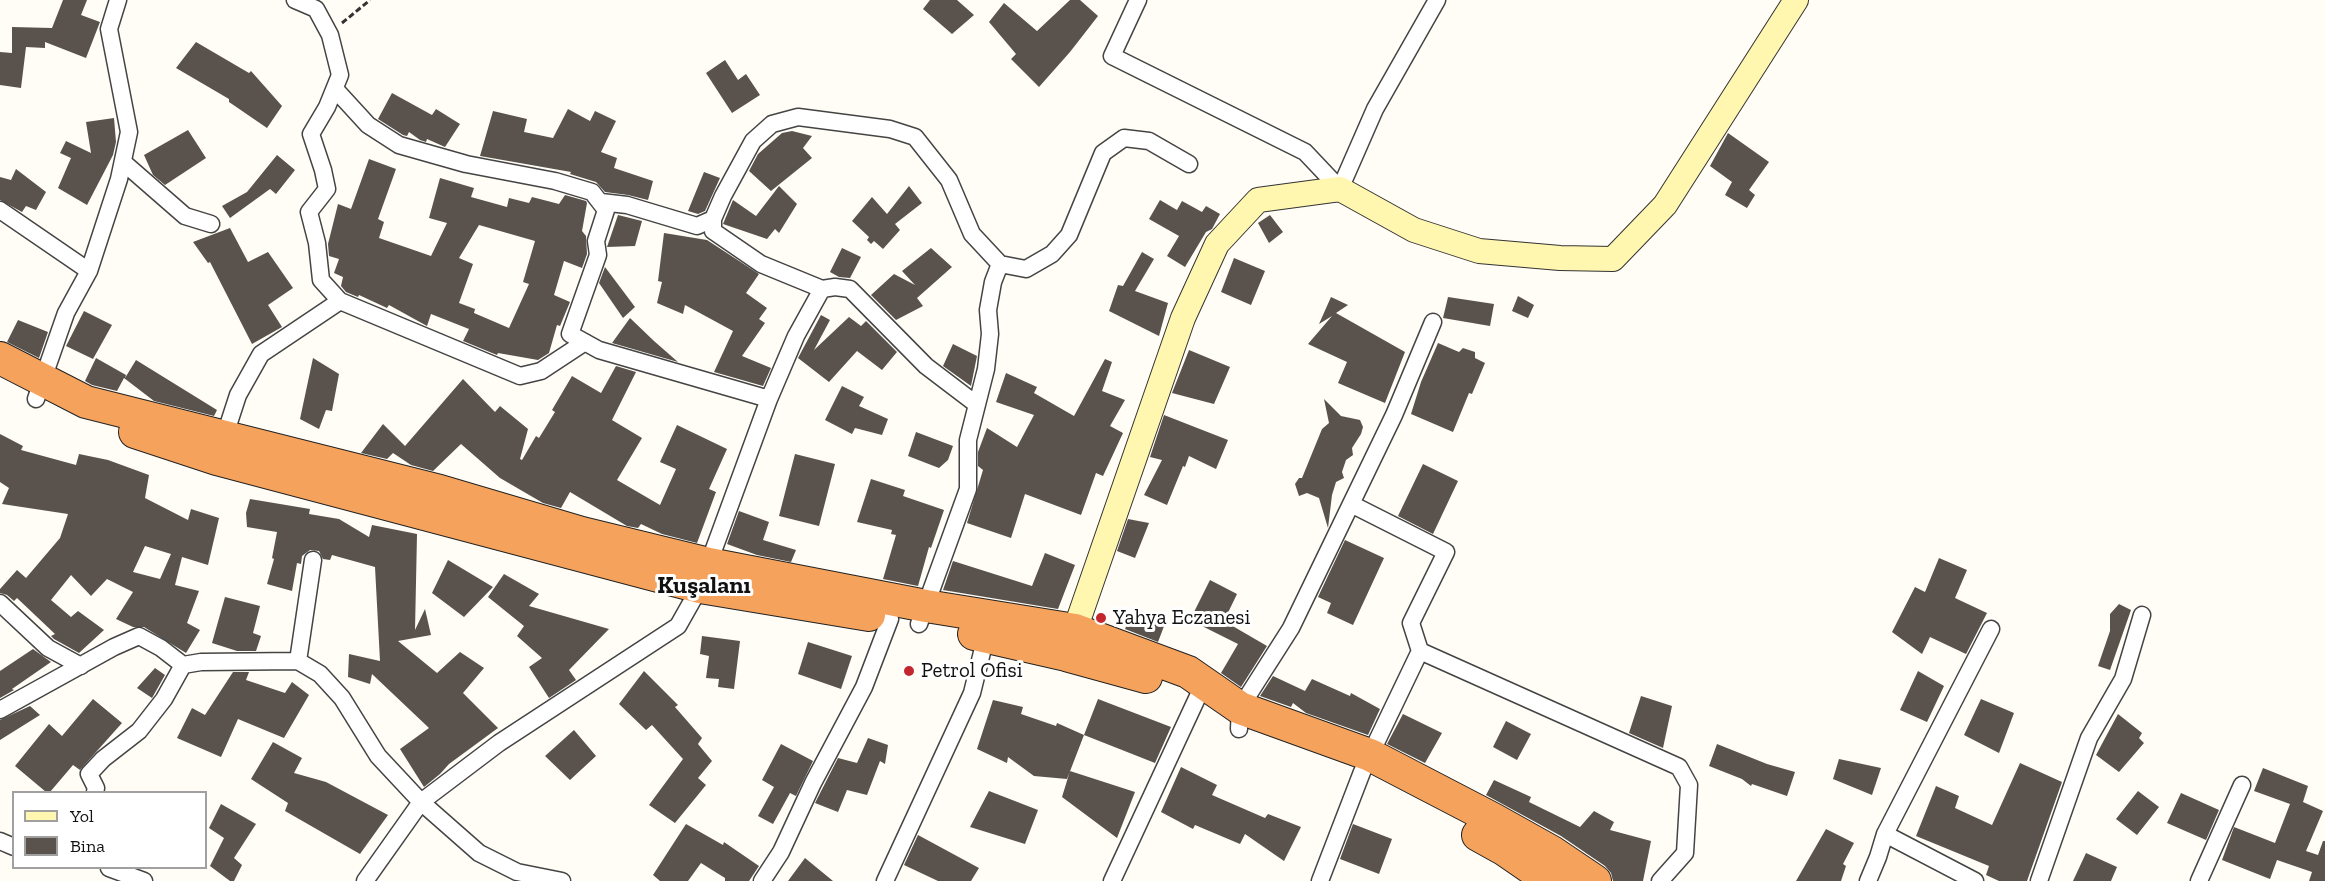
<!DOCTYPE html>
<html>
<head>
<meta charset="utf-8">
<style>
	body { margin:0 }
	#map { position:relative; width:2325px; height:881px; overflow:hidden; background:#fffdf5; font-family:"Zilla Slab",serif }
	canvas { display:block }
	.legend { position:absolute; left:12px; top:791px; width:195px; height:78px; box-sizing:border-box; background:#fff; border:2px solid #a0a0a0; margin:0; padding:8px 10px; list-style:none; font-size:18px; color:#111 }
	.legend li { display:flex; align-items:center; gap:12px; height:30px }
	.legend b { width:30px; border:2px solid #a0a0a0 }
</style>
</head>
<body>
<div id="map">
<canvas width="2325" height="881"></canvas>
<ul class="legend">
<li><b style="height:8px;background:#fff6b0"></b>Yol</li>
<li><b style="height:16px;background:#5a524d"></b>Bina</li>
</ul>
</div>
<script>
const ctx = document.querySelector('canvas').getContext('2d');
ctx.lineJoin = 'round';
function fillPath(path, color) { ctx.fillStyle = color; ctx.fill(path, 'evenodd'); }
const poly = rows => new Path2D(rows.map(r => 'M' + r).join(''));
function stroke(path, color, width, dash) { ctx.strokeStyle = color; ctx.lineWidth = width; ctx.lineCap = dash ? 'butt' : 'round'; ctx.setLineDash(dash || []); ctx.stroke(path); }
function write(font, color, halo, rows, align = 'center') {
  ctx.font = font + ' "Zilla Slab",serif'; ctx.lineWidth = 6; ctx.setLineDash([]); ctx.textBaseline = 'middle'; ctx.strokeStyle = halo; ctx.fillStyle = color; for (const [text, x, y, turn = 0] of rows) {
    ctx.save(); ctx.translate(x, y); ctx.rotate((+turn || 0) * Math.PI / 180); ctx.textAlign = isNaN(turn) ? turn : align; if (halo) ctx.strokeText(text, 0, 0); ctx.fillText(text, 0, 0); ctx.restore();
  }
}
fillPath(poly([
	[63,0,87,0,81,15,100,22,86,58,45,42,45,48,26,47,21,88,0,85,0,52,12,53,12,27,52,28],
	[930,0,957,0,974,15,952,34,923,9],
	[1070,0,1080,0,1098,16,1070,52,1039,87,1011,59,1016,54,989,22,1004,3,1037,31],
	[196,42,249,73,251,71,282,106,267,128,229,102,229,99,176,68],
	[725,60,738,80,746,74,760,95,732,113,706,73],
	[392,93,432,115,436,109,460,124,445,147,427,139,426,142,420,140,409,132,407,136,403,135,378,119],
	[568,109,590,121,595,111,616,121,601,152,617,158,614,168,653,181,648,200,628,195,605,192,596,182,570,174,571,172,480,156,493,111,527,119,524,132,553,138],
	[114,118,116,142,113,155,87,205,58,188,71,158,60,153,66,141,91,153,86,122],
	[188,130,206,158,165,185,153,175,144,155],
	[792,131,812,136,803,148,812,158,771,191,749,171,758,154,782,133],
	[1728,133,1769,162,1749,190,1755,195,1747,208,1725,195,1732,182,1710,166],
	[277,155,295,170,276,194,270,189,230,218,222,206,247,192],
	[369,159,396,169,378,219,384,222,379,238,431,256,447,223,429,218,440,178,474,188,471,197,507,207,509,198,529,203,532,197,559,204,565,195,586,201,587,203,582,231,586,236,587,254,582,268,564,261,554,295,570,302,560,326,557,325,549,353,538,360,498,353,497,355,463,341,469,329,431,314,427,326,389,305,387,308,359,295,358,297,346,292,341,286,343,277,334,273,339,259,329,256,328,244,338,204,351,209],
	[479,225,535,241,523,282,529,284,509,328,474,313,475,309,459,303,473,264,459,258],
	[16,169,46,192,36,210,26,206,22,212,0,200,0,177,11,180],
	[704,172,720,178,705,211,698,214,688,211],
	[779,186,797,204,779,233,775,229,767,239,723,224,733,200,756,216],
	[909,186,922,203,895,224,900,230,883,249,874,241,871,244,867,240,869,237,852,221,872,197,887,214],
	[1160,200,1177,210,1182,201,1202,212,1206,206,1220,214,1212,229,1206,232,1185,267,1167,256,1179,236,1149,219],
	[618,215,642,221,635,246,607,247],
	[1270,215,1283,232,1269,243,1258,223],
	[230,228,248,262,268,252,293,288,268,305,282,327,252,344,210,262,208,263,193,242],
	[664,233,707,240,759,274,746,293,767,308,759,319,765,323,742,356,771,368,763,386,714,372,733,331,685,305,683,314,657,303,662,282,658,281],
	[842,248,861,257,850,278,839,277,830,272],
	[931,248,952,267,917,298,923,306,896,320,871,295,894,274,915,285,902,271],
	[1142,252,1154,259,1135,291,1168,303,1159,336,1109,311,1118,285,1123,286],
	[1234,258,1265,271,1251,305,1221,292],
	[605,267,635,307,623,318,599,283],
	[1518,296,1534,305,1528,318,1512,311],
	[1331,297,1348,305,1336,313,1405,352,1385,403,1338,383,1347,362,1308,344,1332,316,1319,324],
	[1448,297,1494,304,1490,326,1443,318],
	[84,311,112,325,93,359,66,346],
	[821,315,830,320,814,350,849,317,861,326,866,321,897,352,882,370,857,351,829,382,798,358],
	[630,318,654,341,678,362,612,343],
	[18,320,48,332,39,358,7,342],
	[1438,343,1459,352,1463,348,1475,352,1475,358,1485,363,1472,394,1469,393,1453,432,1411,414,1421,382],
	[953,344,977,356,971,386,943,366],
	[1189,350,1230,367,1214,404,1172,393],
	[96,358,126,375,125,378,136,360,217,410,214,416,154,401,124,378,117,391,92,385,85,381],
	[313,358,339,374,332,411,326,410,319,429,300,419],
	[1105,359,1112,362,1102,391,1125,400,1110,426,1123,433,1103,476,1096,473,1081,515,1025,494,1011,538,967,523,983,470,978,466,978,452,987,428,1017,447,1034,415,996,402,1006,373,1037,387,1034,393,1074,416],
	[616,366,636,372,612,420,642,438,617,480,660,505,676,469,660,462,677,425,727,449,709,489,716,492,697,543,662,534,641,524,638,528,627,526,570,492,561,508,543,503,500,478,461,444,433,471,411,465,393,453,387,459,361,453,383,424,405,446,463,379,495,412,500,406,528,429,520,459,522,460,536,436,539,438,555,412,552,410,572,376,601,393],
	[842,386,864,397,859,406,888,419,882,435,855,428,852,434,825,420],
	[1324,399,1341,416,1360,420,1363,427,1361,434,1352,448,1353,455,1346,460,1342,472,1344,478,1336,482,1332,495,1328,528,1319,498,1307,493,1299,496,1295,484,1299,478,1302,478,1322,429,1329,423],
	[1164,415,1228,440,1216,469,1189,456,1185,467,1183,466,1167,505,1144,495,1162,460,1150,457],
	[916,432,953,446,948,460,939,468,908,456],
	[0,434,23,446,21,450,76,465,79,454,108,460,149,475,145,498,188,520,191,509,219,518,208,565,182,557,175,585,199,591,187,623,200,630,186,653,144,627,133,627,116,619,133,592,107,579,91,596,71,575,51,600,71,617,78,611,104,630,79,653,54,639,51,636,55,634,17,598,14,601,7,595,0,593,0,589,17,570,26,578,60,538,68,514,2,504,9,488,0,482],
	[145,546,171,554,160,579,133,572],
	[795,454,835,464,819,526,779,516],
	[1423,464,1458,481,1433,534,1398,516],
	[871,479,905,490,903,496,944,510,931,548,929,547,918,586,883,579,896,535,891,534,892,530,857,522],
	[250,499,310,509,309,514,339,519,369,537,372,525,417,534,415,630,425,609,431,635,398,641,437,673,460,652,484,668,463,693,498,728,449,764,440,774,424,787,400,749,429,728,372,674,370,684,348,677,349,654,380,661,375,567,332,555,330,560,323,559,319,551,310,550,302,556,301,564,297,563,292,591,267,584,274,559,272,558,277,532,247,527,246,513],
	[739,511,769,522,763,540,796,550,791,562,757,555,727,544],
	[1128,519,1149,523,1135,558,1117,551],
	[1345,540,1384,558,1353,625,1327,613,1331,603,1318,597],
	[1045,553,1075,565,1058,609,943,590,953,561,1032,586],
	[1939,558,1967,570,1955,598,1987,613,1966,654,1930,637,1922,654,1892,632,1915,587,1925,592],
	[448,560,493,587,464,617,432,593],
	[504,574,539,594,529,606,609,629,569,670,576,680,549,698,529,667,542,658,517,636,524,626,488,597],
	[1210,580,1237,594,1224,621,1267,646,1241,687,1221,673,1238,644,1190,620],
	[225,597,260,606,253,633,261,636,256,651,237,651,212,643],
	[2119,604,2131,610,2110,670,2098,666,2110,631,2110,614],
	[1134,608,1166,621,1158,642,1125,629],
	[702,636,740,641,734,689,718,687,719,679,706,678,709,656,700,654],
	[808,642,852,656,841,689,798,674],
	[33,649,51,662,12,689,14,690,0,698,0,671],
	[155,668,165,675,152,698,137,688],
	[644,671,678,705,675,707,702,738,698,744,712,761,698,778,706,785,675,823,649,805,683,759,652,725,646,730,619,704],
	[1918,671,1944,686,1927,722,1900,710],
	[233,672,249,672,246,680,285,693,292,682,309,695,284,738,238,719,221,757,177,738,192,708,205,715],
	[1273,676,1305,691,1312,679,1350,696,1351,693,1380,709,1368,735,1306,713,1293,703,1291,707,1260,696],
	[1641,696,1672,706,1663,748,1629,733],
	[93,699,122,723,80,770,73,765,50,792,46,792,15,766,49,724,62,736],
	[1098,699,1171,727,1155,763,1084,735],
	[1981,699,2014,713,1999,753,1964,735],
	[993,700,1023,707,1021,714,1056,726,1057,723,1084,735,1067,779,1034,776,1008,757,1007,763,977,749],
	[30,706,40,715,0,740,0,720],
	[1403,714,1442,733,1425,763,1387,744],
	[2118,714,2142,733,2139,738,2144,743,2119,772,2096,755],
	[1506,721,1531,734,1517,760,1493,747],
	[574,730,596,756,570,780,545,756],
	[868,738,888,745,885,764,880,761,867,795,847,790,838,812,815,803,838,758,857,763],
	[273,742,302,758,294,773,326,782,388,815,360,854,285,811,288,803,251,779],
	[781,744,813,761,796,796,790,793,773,824,758,816,774,787,762,780],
	[1717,744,1767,764,1795,772,1787,796,1752,784,1751,786,1742,779,1709,766],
	[1839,759,1881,768,1872,795,1833,779],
	[2020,763,2062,782,2027,881,1999,881,1986,875,1989,866,1916,836,1936,786,1959,796,1955,808,1992,825],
	[1181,767,1217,785,1212,795,1265,818,1268,814,1301,827,1284,861,1245,834,1240,844,1195,825,1193,829,1161,812],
	[2263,768,2308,786,2303,802,2323,811,2306,851,2318,855,2323,841,2325,841,2325,881,2309,881,2312,872,2277,860,2270,879,2222,860,2234,827,2275,843,2290,804,2254,791],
	[1070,771,1135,792,1117,838,1062,797],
	[1494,780,1531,797,1529,802,1580,827,1594,811,1614,822,1610,830,1651,841,1643,881,1613,881,1611,873,1605,866,1561,836,1486,795],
	[989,791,1038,810,1025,844,970,827],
	[2138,791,2159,807,2137,835,2116,819],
	[2181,793,2219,810,2206,840,2167,823],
	[221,804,256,824,234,858,242,865,234,881,230,881,210,866,224,838,209,828],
	[686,824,723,845,724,842,759,866,749,881,725,881,725,878,701,863,688,881,660,881,653,875],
	[1353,824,1392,839,1379,874,1340,859],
	[1826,829,1854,843,1843,864,1846,866,1841,881,1796,881],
	[918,835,979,868,971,881,938,881,904,865],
	[2086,853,2117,867,2111,881,2073,881],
	[805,858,833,881,788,881]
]), '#5a524d');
const street = poly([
	[1138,0,1112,56,1305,152,1340,189,1375,109,1437,0],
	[335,89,368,125,399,145,466,164,555,181,592,192,606,210,596,241,598,255,570,334,599,350,769,399],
	[123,162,185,216,211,224],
	[601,202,627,205,697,226,713,219],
	[0,210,89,271],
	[822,289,761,264,713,231,713,219,723,196,753,141,772,124,798,117,890,129,915,137,949,180,972,234,1000,264,1026,269,1052,254,1069,235,1103,153,1124,138,1149,141,1189,164],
	[340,301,520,376,541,371,585,342],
	[36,399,66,313,89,271,119,179,129,132,109,29,118,0],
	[223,441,238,395,261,354,340,301,321,280,317,243,309,212,327,189,323,170,311,134,327,107,340,75,330,35,316,9,295,0],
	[0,603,48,648,81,666],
	[919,624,968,489,968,440,986,369,990,334,988,310,993,282,1000,264],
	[1420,651,1679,767,1689,785,1685,853,1660,881],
	[298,661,313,560],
	[0,710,114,647,139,636,161,648,183,665,201,662,298,661,320,674,342,698,378,756,421,802,479,853,517,872,562,881],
	[1239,729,1240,708,1291,628,1394,415,1433,322],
	[95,792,96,788,89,774,103,759,139,731,164,699,183,665],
	[1885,834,1975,881],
	[0,841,14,847],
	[109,868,144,881],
	[365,881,421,802,499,743,678,626,700,587,769,399,796,336,822,289,835,287,850,289,926,366,976,404],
	[762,881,781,852,813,783,864,687,890,619],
	[885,881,972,693,986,636],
	[1112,881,1199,694],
	[1320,881,1362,772,1420,651,1411,623,1446,552,1351,504],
	[1868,881,1878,857,1885,834,1991,629],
	[2039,881,2089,738,2123,679,2142,615],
	[2199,881,2242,785]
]);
const secondary = poly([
	[1069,647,1183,318,1217,244,1258,200,1340,189,1414,230,1479,251,1560,258,1613,259,1665,205,1796,0]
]);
const highway = poly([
	[0,358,86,402,440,491,582,533,709,564,926,606,1075,630,1188,672,1240,708,1370,755,1493,819,1552,852,1595,881],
	[135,432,217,459,700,587,869,615],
	[974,634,1066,655,1146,677],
	[1478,835,1505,850,1550,881]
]);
stroke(street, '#444', 19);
stroke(secondary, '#333', 26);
stroke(highway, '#222', 34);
stroke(poly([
	[342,23,370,0]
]), '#333', 3, [6, 3]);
stroke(street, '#fff', 16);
stroke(secondary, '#fff6b0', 24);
stroke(highway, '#f5a25d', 32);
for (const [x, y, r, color] of [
	[1101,618,6,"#c4262e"],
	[909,671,6,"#c4262e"]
]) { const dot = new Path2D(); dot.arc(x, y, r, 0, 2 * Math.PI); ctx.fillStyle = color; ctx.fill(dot); stroke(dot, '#fff', 2); }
write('21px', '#111', '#fff', [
	["Yahya Eczanesi",1113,618],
	["Petrol Ofisi",921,671]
], 'left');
write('bold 24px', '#111', '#fff', [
	["Kuşalanı",704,586]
]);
</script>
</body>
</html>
